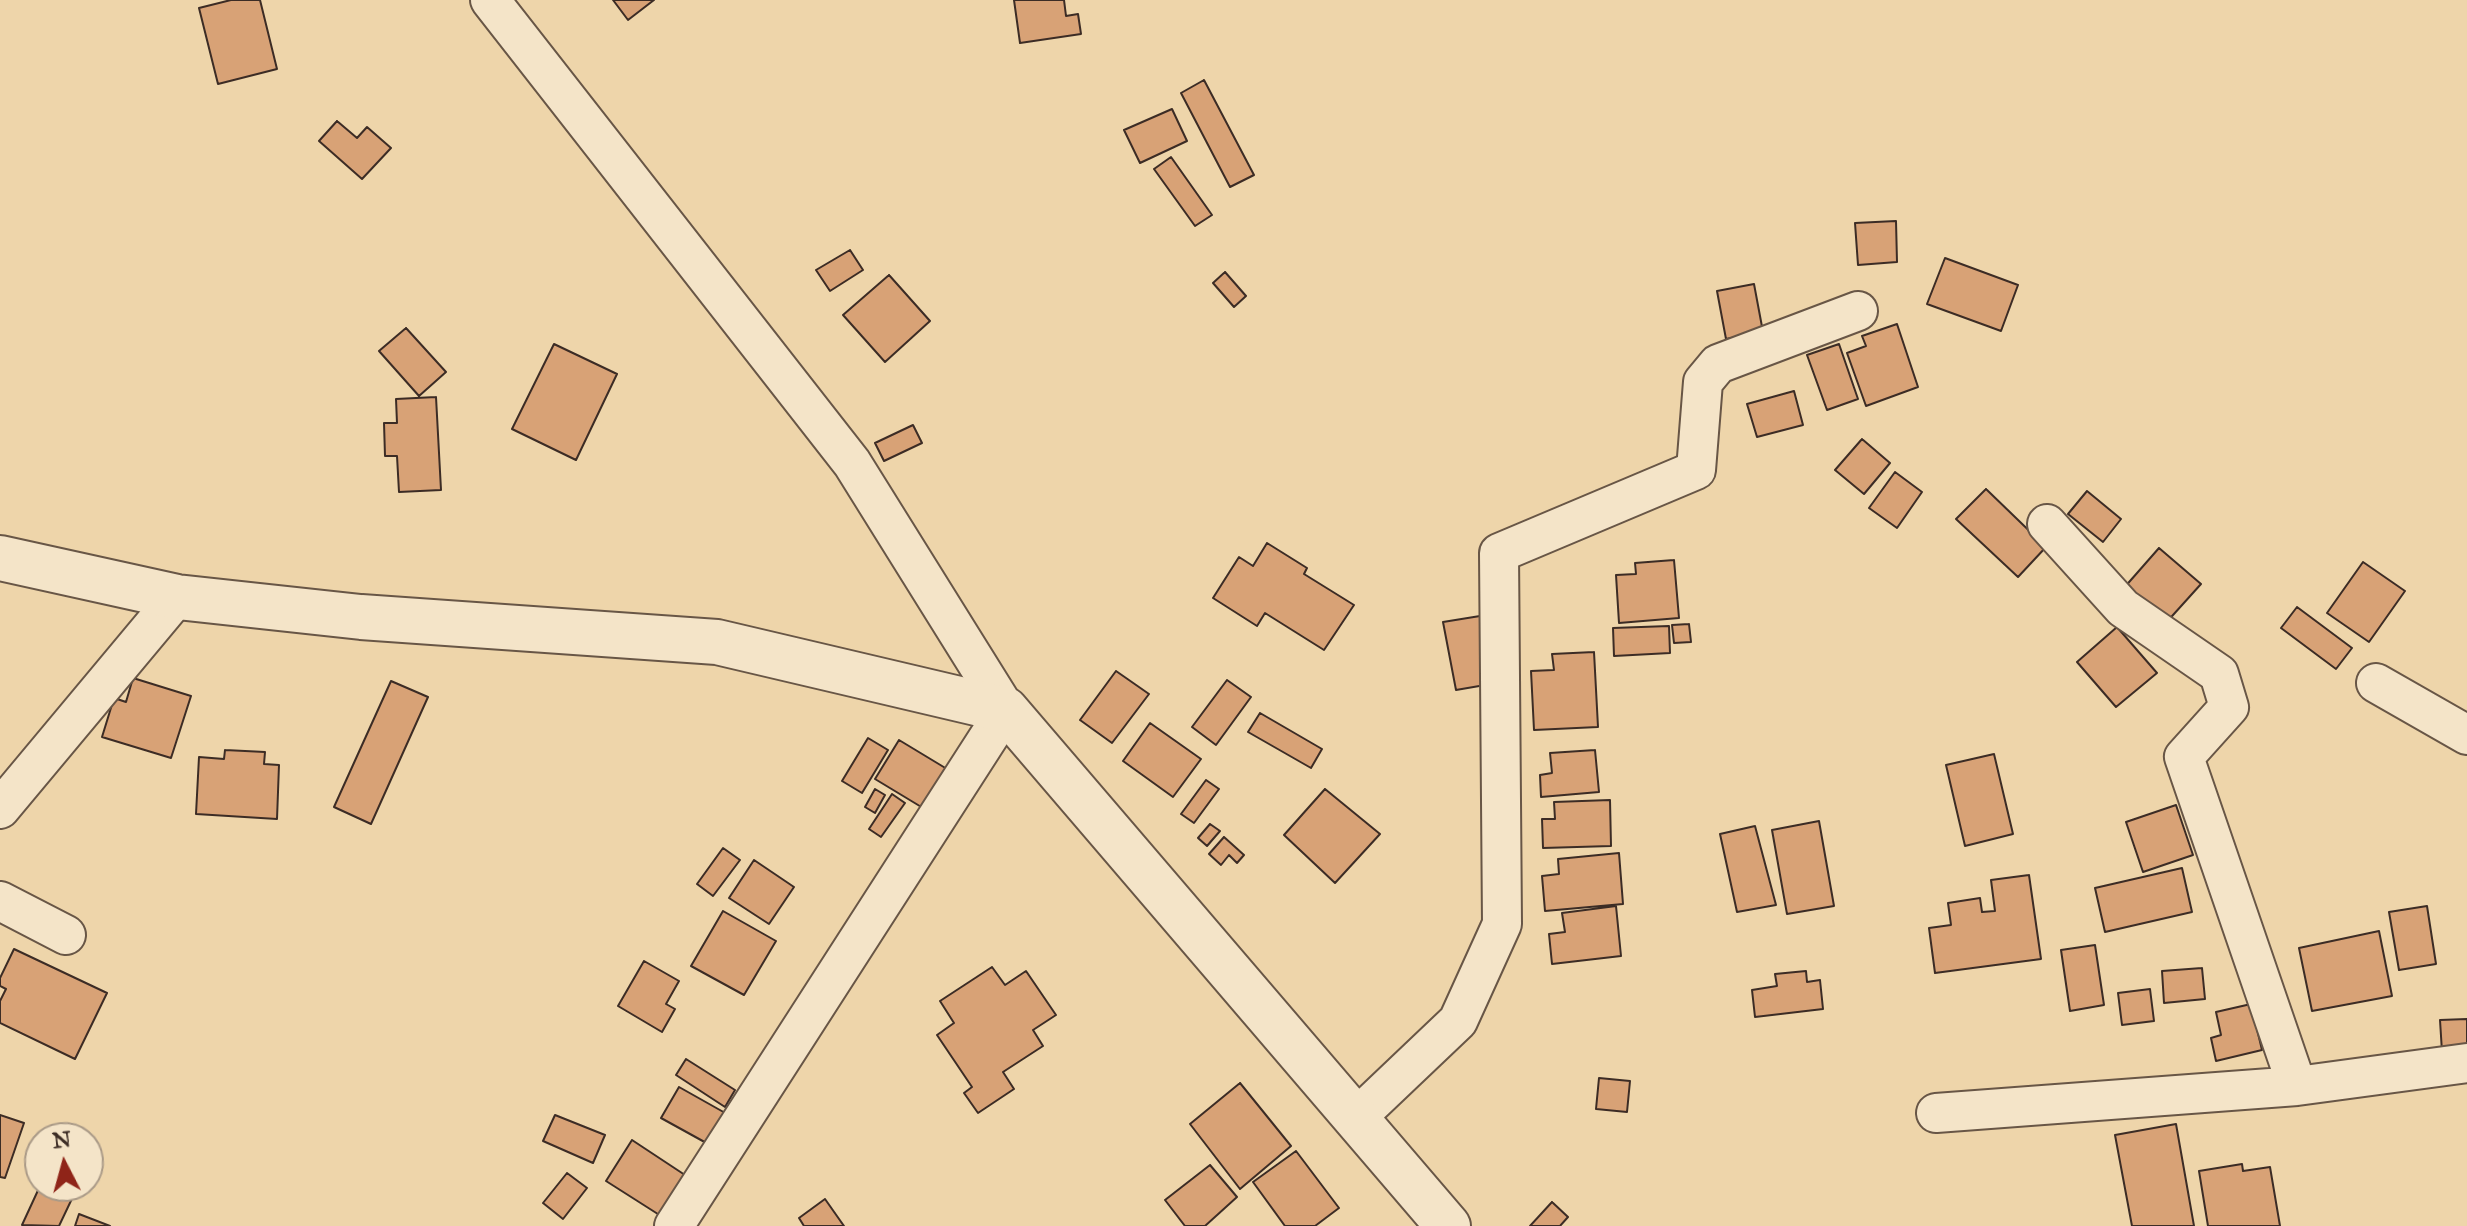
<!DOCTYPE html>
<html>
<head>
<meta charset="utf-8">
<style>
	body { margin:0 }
	#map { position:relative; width:2467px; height:1226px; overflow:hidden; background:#eed5aa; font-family:"IM FELL Great Primer",serif }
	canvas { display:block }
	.north { position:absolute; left:24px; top:1122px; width:80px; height:80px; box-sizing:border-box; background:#f4e4c8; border:2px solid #aa9a87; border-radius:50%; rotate:354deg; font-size:22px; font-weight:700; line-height:32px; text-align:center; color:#3c2c25 }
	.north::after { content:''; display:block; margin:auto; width:28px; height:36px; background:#8f2418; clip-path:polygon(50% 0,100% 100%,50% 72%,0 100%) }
</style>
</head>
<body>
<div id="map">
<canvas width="2467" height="1226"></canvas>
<div class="north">N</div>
</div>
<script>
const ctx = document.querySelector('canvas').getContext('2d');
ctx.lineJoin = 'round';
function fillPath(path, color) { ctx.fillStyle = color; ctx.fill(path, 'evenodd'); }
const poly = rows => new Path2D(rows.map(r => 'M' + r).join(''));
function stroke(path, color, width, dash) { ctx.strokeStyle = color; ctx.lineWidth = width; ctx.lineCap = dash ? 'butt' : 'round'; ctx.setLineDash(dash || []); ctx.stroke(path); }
const building = poly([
	[231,0,260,0,277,69,218,84,199,8,231,0],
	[613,0,654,0,628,20,613,0],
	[1014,0,1064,0,1066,16,1078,14,1081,34,1020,43,1014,0],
	[1204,80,1254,175,1230,187,1181,93,1204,80],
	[1172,109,1187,141,1140,163,1124,130,1172,109],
	[337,121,357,138,367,127,391,148,362,179,319,141,337,121],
	[1171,157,1212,215,1195,226,1154,169,1171,157],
	[1896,221,1897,262,1858,265,1855,223,1896,221],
	[850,250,863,270,830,291,816,270,850,250],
	[1945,258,2018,285,2001,331,1927,304,1945,258],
	[1225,272,1246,296,1234,307,1213,283,1225,272],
	[889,275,930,321,885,362,843,315,889,275],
	[1754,284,1763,332,1726,339,1717,291,1754,284],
	[1897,324,1918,387,1866,406,1847,353,1866,346,1862,336,1897,324],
	[406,328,446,372,419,396,379,351,406,328],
	[554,344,617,374,576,460,512,429,554,344],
	[1839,344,1858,399,1827,410,1807,355,1839,344],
	[1794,391,1803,425,1757,437,1747,404,1794,391],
	[436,397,441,490,399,492,397,456,385,456,384,423,397,423,396,399,436,397],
	[913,425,922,443,884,461,875,443,913,425],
	[1862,439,1890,463,1864,494,1835,470,1862,439],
	[1895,472,1922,492,1897,528,1869,508,1895,472],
	[1986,489,2046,547,2018,577,1956,519,1986,489],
	[2087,491,2121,519,2103,542,2068,514,2087,491],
	[1267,543,1307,568,1304,574,1354,605,1324,650,1265,613,1257,626,1213,598,1239,557,1253,566,1267,543],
	[2159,548,2201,584,2164,625,2123,589,2159,548],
	[1674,560,1679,618,1619,623,1616,575,1636,574,1635,563,1674,560],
	[2363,562,2405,591,2369,642,2327,613,2363,562],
	[2297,607,2352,648,2336,669,2281,628,2297,607],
	[1480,616,1491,684,1456,690,1443,622,1480,616],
	[1689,624,1691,642,1674,643,1672,625,1689,624],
	[1669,626,1670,653,1614,656,1613,628,1669,626],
	[2117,627,2157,673,2116,707,2077,662,2117,627],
	[1594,652,1598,727,1534,730,1531,671,1554,670,1552,654,1594,652],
	[1116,671,1149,694,1112,743,1080,720,1116,671],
	[133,678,191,696,171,758,102,737,114,698,126,702,133,678],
	[1227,680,1251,697,1216,745,1192,727,1227,680],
	[391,681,428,697,371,824,334,807,391,681],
	[1260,713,1322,749,1311,768,1248,732,1260,713],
	[1150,723,1201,759,1173,797,1123,761,1150,723],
	[868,738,888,750,862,793,842,781,868,738],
	[899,740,947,769,923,808,875,779,899,740],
	[225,750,265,752,264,764,279,765,277,819,196,814,199,757,224,759,225,750],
	[1595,750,1599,792,1541,797,1540,775,1552,773,1550,753,1595,750],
	[1994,754,2013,834,1965,846,1946,765,1994,754],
	[1206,780,1219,789,1194,823,1181,814,1206,780],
	[875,789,885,795,875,813,865,807,875,789],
	[1325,789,1380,834,1335,883,1284,835,1325,789],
	[892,794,905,803,881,837,869,829,892,794],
	[1610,800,1611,846,1543,848,1542,819,1555,819,1554,802,1610,800],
	[2176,805,2193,855,2143,872,2126,822,2176,805],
	[1819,821,1834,906,1787,914,1772,830,1819,821],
	[1210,824,1220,831,1207,846,1198,838,1210,824],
	[1755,826,1776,905,1737,912,1720,834,1755,826],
	[1224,837,1244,855,1237,863,1229,855,1221,865,1209,854,1224,837],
	[723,848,740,860,713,896,697,884,723,848],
	[1619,853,1623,904,1545,911,1542,876,1559,874,1558,859,1619,853],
	[754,860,794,887,769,924,729,898,754,860],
	[2182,868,2192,912,2105,932,2095,888,2182,868],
	[2029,875,2041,959,1935,973,1929,928,1951,925,1948,903,1980,898,1982,912,1995,911,1991,880,2029,875],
	[1616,906,1621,956,1552,964,1549,934,1565,932,1562,913,1616,906],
	[2427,906,2436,964,2399,970,2389,912,2427,906],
	[723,911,776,941,744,995,691,966,723,911],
	[2379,931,2392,996,2312,1011,2299,948,2379,931],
	[2095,945,2104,1005,2070,1011,2061,950,2095,945],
	[14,949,107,993,75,1059,0,1023,0,1001,6,989,0,986,0,978,14,949],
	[644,961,679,981,666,1004,675,1009,662,1032,618,1006,644,961],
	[992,967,1005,985,1026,971,1056,1015,1033,1030,1043,1046,1003,1072,1014,1089,978,1113,964,1093,972,1087,937,1035,954,1023,940,1001,992,967],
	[2202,968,2205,999,2164,1003,2162,971,2202,968],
	[1806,971,1807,982,1820,980,1823,1009,1755,1017,1752,990,1777,986,1775,974,1806,971],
	[2150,989,2154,1021,2122,1025,2118,993,2150,989],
	[2251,1004,2262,1050,2216,1061,2211,1038,2221,1035,2216,1012,2251,1004],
	[2467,1019,2467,1051,2442,1052,2440,1020,2467,1019],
	[686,1059,735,1090,725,1107,676,1075,686,1059],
	[1599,1078,1630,1081,1627,1112,1596,1109,1599,1078],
	[1240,1083,1291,1146,1240,1189,1190,1124,1240,1083],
	[679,1087,727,1114,710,1145,661,1118,679,1087],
	[0,1115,24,1123,5,1178,0,1177,0,1115],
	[555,1115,605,1135,593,1163,543,1141,555,1115],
	[2176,1124,2194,1226,2132,1226,2115,1135,2176,1124],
	[632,1140,688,1177,661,1216,606,1181,632,1140],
	[1296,1151,1339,1208,1315,1226,1285,1226,1253,1182,1296,1151],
	[2242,1164,2243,1171,2270,1167,2280,1226,2208,1226,2199,1171,2242,1164],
	[1210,1165,1237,1197,1205,1226,1185,1226,1165,1200,1210,1165],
	[567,1173,587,1188,563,1219,543,1203,567,1173],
	[40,1186,78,1186,59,1226,22,1225,40,1186],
	[825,1199,844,1226,804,1226,799,1218,825,1199],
	[1552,1202,1568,1217,1560,1226,1530,1226,1552,1202],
	[79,1214,110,1226,75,1226,79,1214]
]);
fillPath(building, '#d8a276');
stroke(building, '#3c2c25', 2);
const minor = poly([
	[490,0,852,463,1006,710,674,1226],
	[2047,524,2123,608,2219,674,2229,707,2184,757,2297,1086],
	[2376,683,2467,735],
	[0,809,177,597],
	[0,901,66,935],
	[1936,1113,2297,1086,2467,1063],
	[1356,1118,1458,1021,1502,924,1499,553,1696,470,1703,382,1718,364,1858,311]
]);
const tertiary = poly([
	[0,558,177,597,361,617,717,642,1006,710,1448,1226]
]);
stroke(minor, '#685646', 42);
stroke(tertiary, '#685646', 48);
stroke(minor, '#f4e4c8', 38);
stroke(tertiary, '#f4e4c8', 44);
</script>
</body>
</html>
